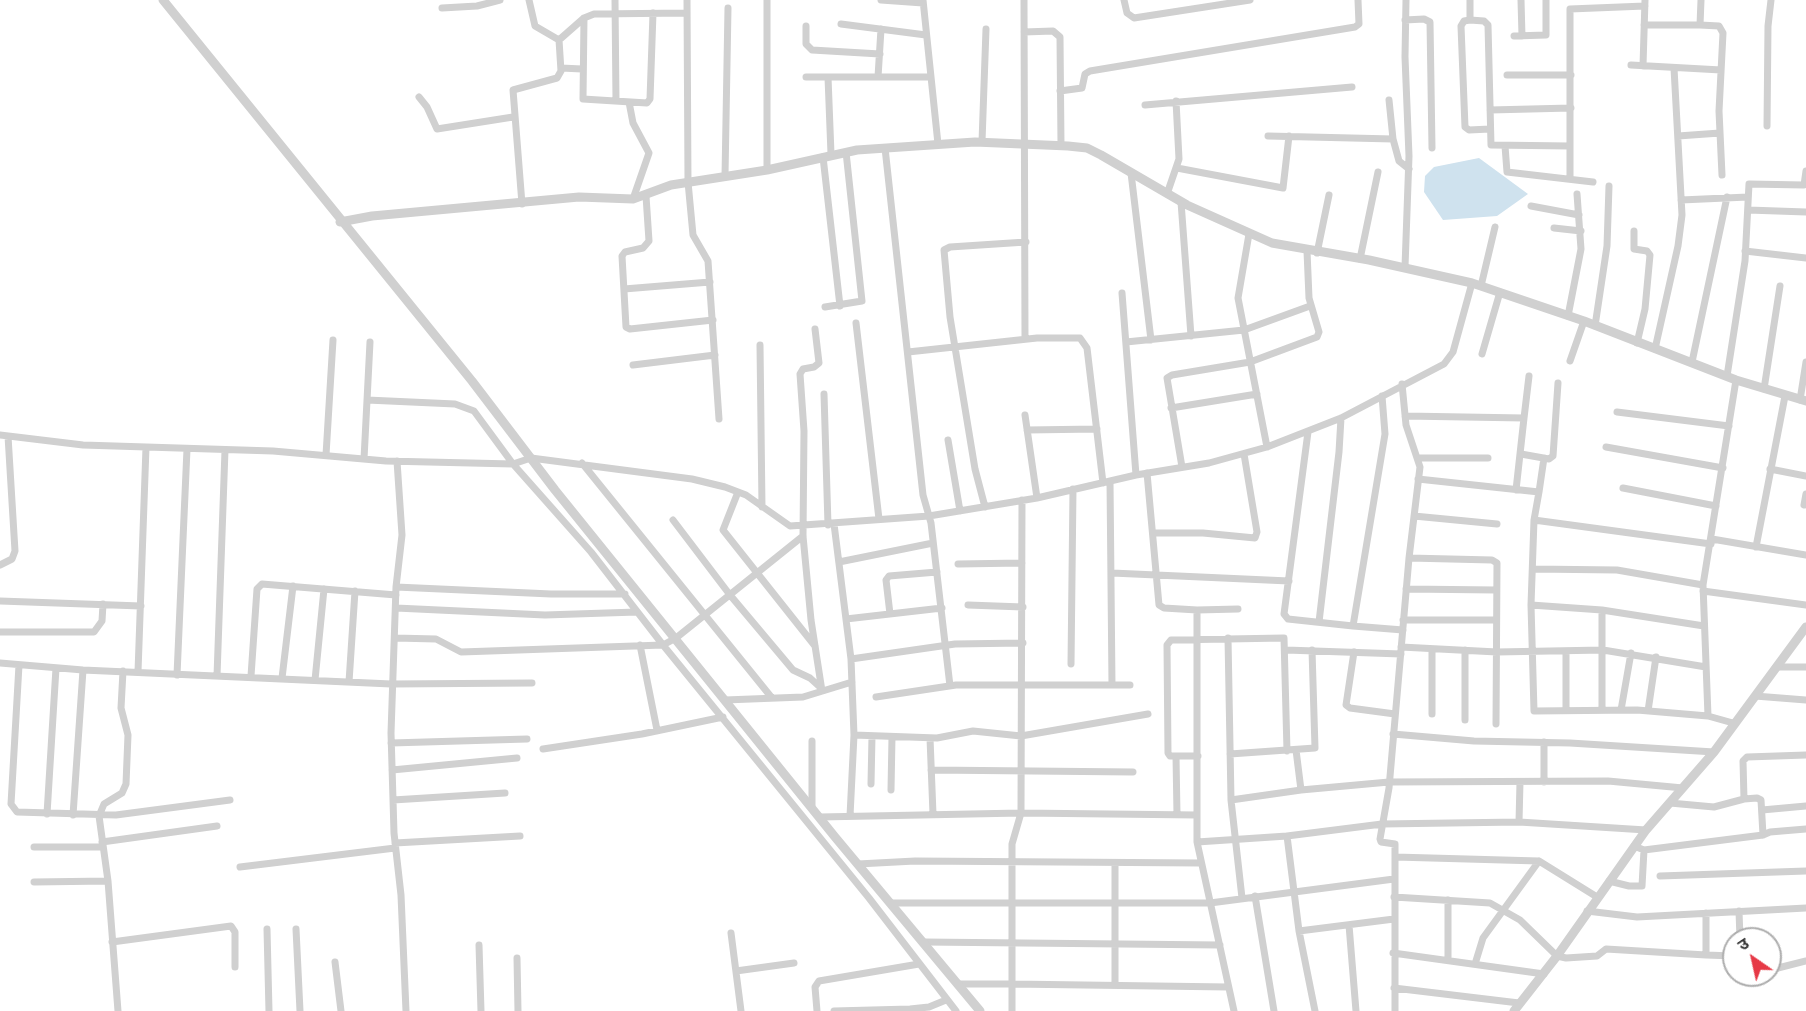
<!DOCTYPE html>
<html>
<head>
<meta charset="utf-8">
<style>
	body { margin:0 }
	#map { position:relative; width:1806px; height:1011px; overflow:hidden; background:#fff; font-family:"Archivo Narrow","Noto Sans Devanagari",sans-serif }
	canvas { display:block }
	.north { position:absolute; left:1722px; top:927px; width:60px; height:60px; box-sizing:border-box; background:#fff; border:2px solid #adadad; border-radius:50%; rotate:326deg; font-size:16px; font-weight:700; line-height:24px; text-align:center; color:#333 }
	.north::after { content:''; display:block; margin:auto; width:21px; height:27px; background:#e63946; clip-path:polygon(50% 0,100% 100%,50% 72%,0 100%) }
</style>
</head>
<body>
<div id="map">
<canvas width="1806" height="1011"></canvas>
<div class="north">उ</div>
</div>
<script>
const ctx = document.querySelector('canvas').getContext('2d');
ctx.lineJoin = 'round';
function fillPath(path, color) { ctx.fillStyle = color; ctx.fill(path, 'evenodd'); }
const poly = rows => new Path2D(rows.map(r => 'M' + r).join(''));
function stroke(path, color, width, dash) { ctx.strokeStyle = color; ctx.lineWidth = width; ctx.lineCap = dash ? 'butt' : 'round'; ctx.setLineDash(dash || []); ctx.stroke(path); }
fillPath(poly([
	[1479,158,1528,194,1497,216,1443,220,1424,192,1425,176,1434,167]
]), '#cfe2ee');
stroke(poly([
	[615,0,616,101],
	[687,0,688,182,693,235,708,261,719,419],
	[767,0,767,170],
	[881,0,923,3],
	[923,0,938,144],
	[1024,0,1025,339],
	[1124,0,1127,13,1134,18,1250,0],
	[1470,0,1470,20,1484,21,1488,25,1491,145,1570,146],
	[1521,0,1522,36],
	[1701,0,1700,25,1719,26,1723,33,1719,111,1722,175],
	[442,8,477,6,500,0],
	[584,18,583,99,647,103,650,99,653,13],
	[1405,20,1424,19,1430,22,1432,148],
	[1470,20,1464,21,1461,26,1465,127,1469,130,1490,129],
	[841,24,926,35],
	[1644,25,1700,25],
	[806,26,806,44,812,50,880,54],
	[1024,32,1053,31,1060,37,1061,145],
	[1514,36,1546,35,1546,0],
	[559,40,584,18,594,14,687,13],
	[1631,65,1721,70],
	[1643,66,1645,0],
	[561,68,582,69],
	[1507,75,1571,75],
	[806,77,930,77],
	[828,77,831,154],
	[878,77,881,29],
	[1060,91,1082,88,1085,74,1090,71,1355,27,1359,24,1358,0],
	[419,97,427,107,437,129,513,117],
	[1389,100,1393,139],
	[629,102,633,123,649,153,633,199],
	[1145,105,1352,87],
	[1490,110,1571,108],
	[1767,126,1768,26,1771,0],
	[1268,136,1393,139,1399,161,1409,169],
	[1678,136,1720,133],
	[982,142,986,29],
	[1505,146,1507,172,1593,182],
	[885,148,923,495,931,523,950,686],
	[823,157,840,306],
	[1177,168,1283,188,1289,136],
	[1131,173,1151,340],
	[725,176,728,8],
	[1570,177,1570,9,1645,6],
	[1167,194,1179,159,1176,101],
	[646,196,649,241,643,248,625,252,622,256,626,327,630,329,713,320],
	[1681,200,1748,197],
	[1181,202,1191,336],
	[522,204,513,90,557,78,561,71,559,40,535,26,529,0],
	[1531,206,1579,215],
	[1748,210,1806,212],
	[1554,228,1581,231],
	[1634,231,1634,249,1647,251,1650,255,1645,309,1637,343],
	[1249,234,1238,298,1267,447],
	[1745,251,1806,258],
	[1317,253,1329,195],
	[1360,259,1378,172],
	[1405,267,1409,156,1405,57,1406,0],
	[1481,286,1495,227],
	[624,289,710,282],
	[1122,293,1136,475],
	[825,307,862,301,846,152],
	[1568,316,1581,249,1577,194],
	[856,323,879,519],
	[1595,326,1607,246,1609,186],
	[815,329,819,363,814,367,803,369,800,374,804,431,803,536,811,620,822,691],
	[1126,342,1244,330,1310,306],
	[760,345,762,507],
	[1655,349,1678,246,1682,215,1674,68],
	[908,352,1037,338,1080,338,1087,348,1103,483],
	[1482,354,1500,292],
	[1570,361,1584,321],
	[1692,362,1727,197],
	[633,365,715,355],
	[1727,376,1745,261,1749,184,1804,185,1806,171],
	[1764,389,1780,286],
	[824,394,828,525],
	[1382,396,1385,434,1353,626,1403,630],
	[367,400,455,404,474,411,513,464,591,552,663,645,869,898,956,1011],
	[1800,400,1806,362],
	[1171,408,1257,394],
	[1617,412,1729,426],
	[1025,415,1037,498],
	[1405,416,1524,418,1516,490],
	[1524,418,1529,376],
	[1027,430,1097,429],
	[1308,432,1284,614,1288,619,1353,626],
	[0,435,83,445,273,451,386,461,513,464,531,458,692,479,725,487,746,495,790,526,929,516,1037,498,1136,475,1209,463,1267,447,1341,418,1444,364,1453,352,1472,283],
	[948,440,960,511],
	[1606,447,1723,468],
	[1521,454,1549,459,1553,456,1558,383],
	[326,455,333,340],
	[1418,458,1488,458],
	[364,459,370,342],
	[397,461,402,535,396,587,391,733,394,833,401,895,406,1011],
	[582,463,772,698],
	[1182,467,1167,378,1172,375,1250,362,1317,337,1319,332,1309,298,1307,251],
	[1770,469,1806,476],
	[1147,473,1159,605,1164,608,1197,610,1197,842,1234,1011],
	[1418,479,1539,492,1534,520,1531,605,1534,711,1637,710,1708,716],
	[1110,481,1112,685],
	[1623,488,1716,506],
	[738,492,723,530,815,646],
	[1539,492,1544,458],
	[1022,500,1021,813,1197,815],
	[1804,505,1806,494],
	[985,507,975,469,950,317,944,250,950,247,1026,242],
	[1414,516,1497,524],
	[673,520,730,595,793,670,810,678,821,688],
	[1534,520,1711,544],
	[834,524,851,659,854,735,850,816],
	[1153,533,1203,533,1255,538,1257,532,1244,454],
	[1712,539,1806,555],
	[1756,547,1785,396],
	[1409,558,1492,560,1497,563,1496,724],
	[839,562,933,543],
	[958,564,1022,563],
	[0,565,12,559,15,551,8,436],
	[1533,569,1617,570,1703,585],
	[1112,573,1289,581],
	[396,587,551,594,625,594],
	[1406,589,1496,590],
	[1703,591,1806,605],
	[0,601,141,606],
	[968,605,1023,607],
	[1531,605,1602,610,1704,626],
	[396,608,545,615,637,612],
	[1197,610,1238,609],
	[890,614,886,580,889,576,937,572],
	[846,619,942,608],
	[1403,620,1496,620],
	[1319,622,1339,452,1341,418],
	[0,632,94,632,102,621,103,604],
	[395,638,436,639,461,652,663,645,676,638,803,536],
	[1228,638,1231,800,1242,898],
	[640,645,657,730],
	[1401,647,1497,652,1603,650,1706,667],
	[1286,650,1401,654],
	[1465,650,1465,720],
	[1354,652,1346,705,1350,708,1395,714],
	[851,659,955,644,1023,643],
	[0,663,83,670,391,684,532,683],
	[1071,664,1073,489],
	[19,665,11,804,17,812,116,815,230,800],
	[1776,667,1806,667],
	[138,672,146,447],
	[177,675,187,449],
	[217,676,225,450],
	[251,676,257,589,262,584,396,595],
	[282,678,293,586],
	[315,680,324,589],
	[349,682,355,591],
	[1755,696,1806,700],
	[876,697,956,685,1130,685],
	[725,700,803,697,852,682],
	[1566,710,1566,651],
	[1602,710,1602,610],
	[1621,710,1631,653],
	[1648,711,1656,657],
	[1432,714,1432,649],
	[1733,723,1708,716,1703,585,1736,380],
	[1393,734,1474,741,1570,743,1714,752],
	[854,735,937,738,973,731,1021,736,1148,714],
	[930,738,933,814],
	[812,741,812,806],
	[391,743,527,739],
	[543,749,642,734,723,717],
	[1296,750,1301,790],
	[1230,754,1315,748,1312,650],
	[1176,756,1177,815],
	[1198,756,1170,756,1168,753,1167,645,1171,640,1284,638,1287,751],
	[392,770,517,758],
	[931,770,1133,772],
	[1544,782,1544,742],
	[871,784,872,736],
	[891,790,892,737],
	[393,800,505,793],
	[1231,800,1301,790,1389,782,1608,781,1683,788],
	[1670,803,1714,807,1744,799,1743,761,1747,757,1806,755],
	[1762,810,1806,806],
	[47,814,56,668],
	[73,815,83,670],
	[820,817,1021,813,1012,844,1012,984,957,984],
	[1519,822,1520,782],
	[1763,835,1770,832,1806,829],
	[1287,836,1299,931,1315,1011],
	[102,842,217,826],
	[1197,842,1287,836,1382,824,1519,822,1646,830],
	[395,843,520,836],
	[34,847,103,847],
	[1644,850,1763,835,1761,800,1757,798,1744,799],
	[1395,857,1539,861,1597,897],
	[858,864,915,861,1201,863],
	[240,867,395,848],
	[1660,876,1806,871],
	[1609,881,1629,886,1642,886,1644,850,1634,846],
	[34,882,108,881],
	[1255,896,1274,1011],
	[1394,897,1490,903,1520,920,1557,956,1566,958,1597,956,1606,949,1706,955,1706,913],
	[1448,900,1448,960],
	[890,903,1210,903,1394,879],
	[1587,911,1637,917,1806,908],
	[1739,911,1740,939],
	[1349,925,1356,1011],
	[267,929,269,1011],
	[296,929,300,1011],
	[1299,931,1394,919],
	[731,933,741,1011],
	[112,942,231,926,235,932,235,967],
	[924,942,1220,945],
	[479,945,481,1011],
	[1393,953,1544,974],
	[1706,955,1734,956],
	[517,958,518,1011],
	[335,962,341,1011],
	[1475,964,1483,938,1539,861],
	[1770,970,1806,961],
	[736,971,794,963],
	[1115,984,1115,863],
	[1394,988,1519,1003],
	[118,1011,108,881,99,816,104,804,122,793,126,784,128,735,121,708,123,671],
	[817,1011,815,987,819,981,919,964],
	[834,1011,910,1009,929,1007,946,1000],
	[1012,1011,1012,984,1228,987],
	[1395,1011,1395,844,1381,842,1380,839,1389,788,1409,558,1420,467,1406,425,1402,384]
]), '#d0d0d0', 7);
stroke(poly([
	[163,0,472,381,555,490,835,837,980,1011],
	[340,222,372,216,579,197,633,199,671,185,767,170,857,150,975,142,1068,146,1087,148,1101,155,1187,205,1272,243,1369,260,1472,283,1584,321,1736,380,1806,401],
	[1514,1011,1557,956,1646,830,1714,752,1806,627]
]), '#d0d0d0', 9);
</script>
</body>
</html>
